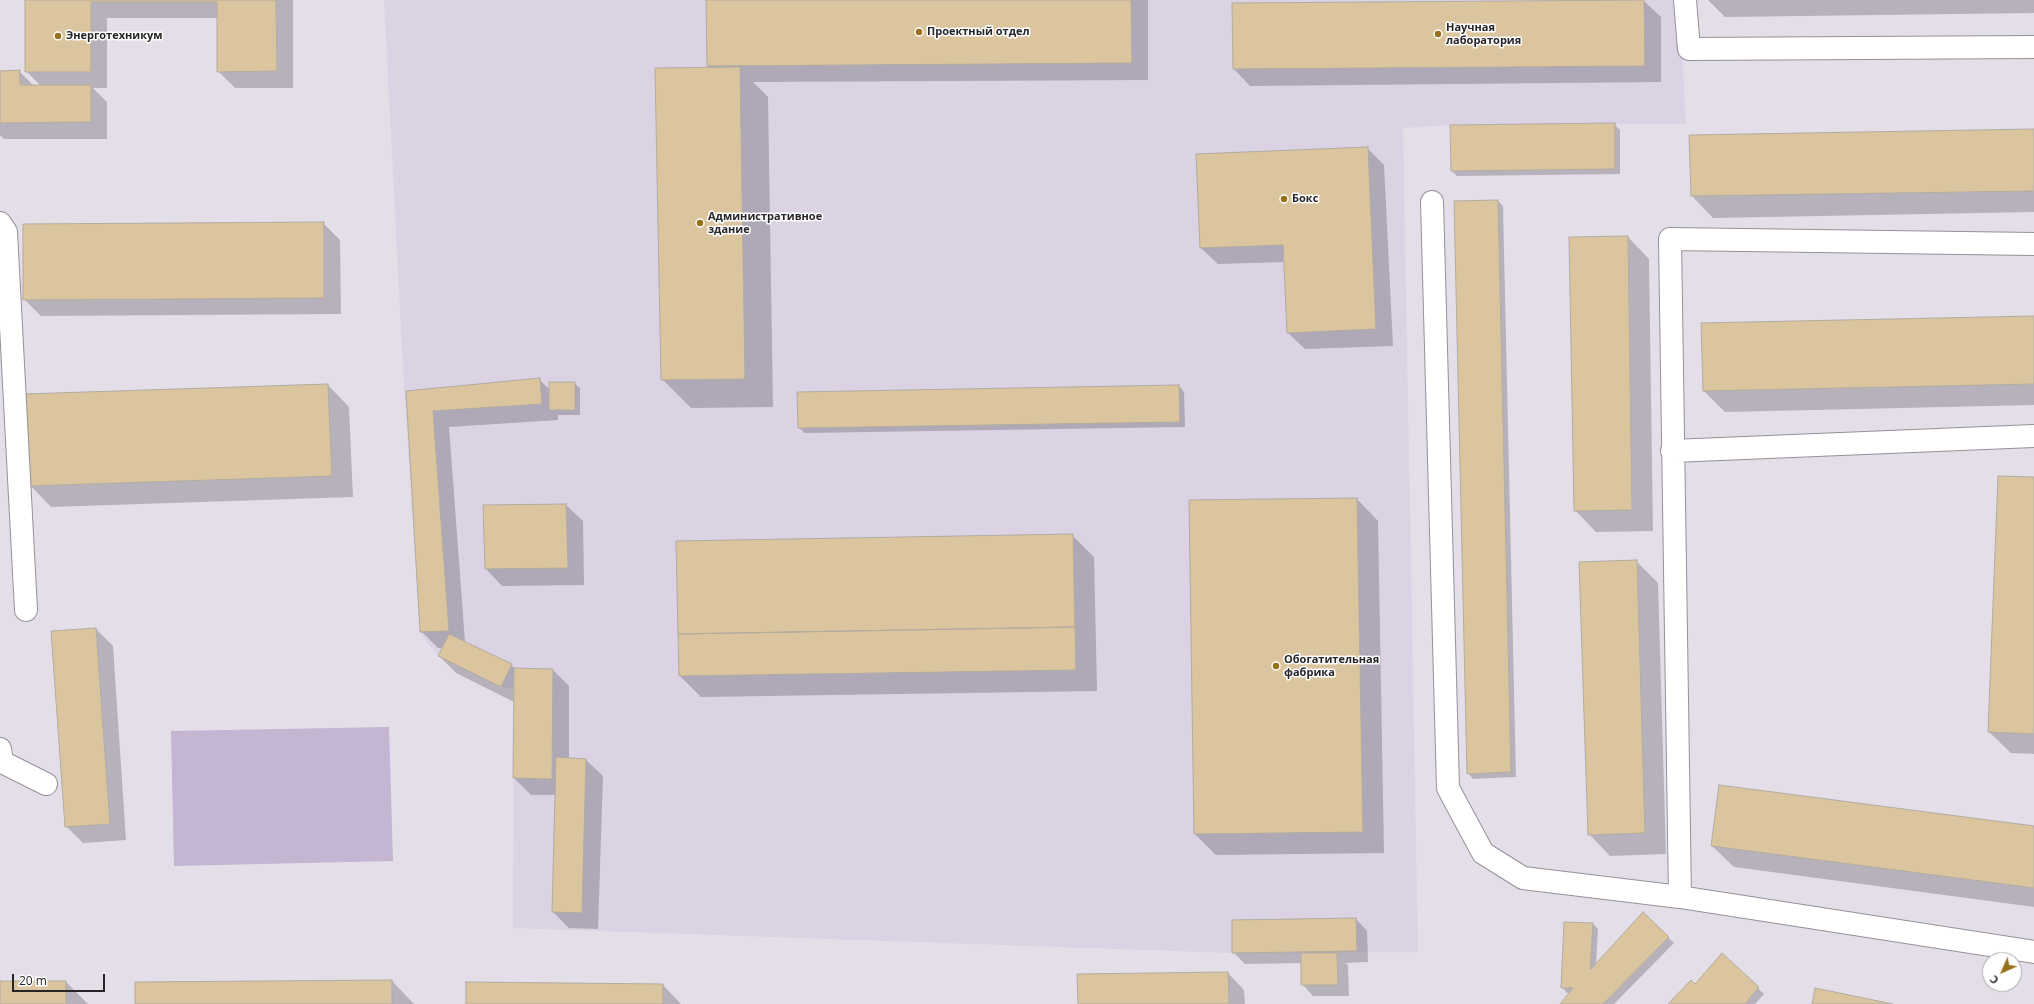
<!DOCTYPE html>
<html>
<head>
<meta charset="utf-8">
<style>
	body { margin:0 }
	#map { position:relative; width:2034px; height:1004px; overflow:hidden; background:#e4dee9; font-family:"Open Sans",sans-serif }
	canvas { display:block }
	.north { position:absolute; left:1982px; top:952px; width:40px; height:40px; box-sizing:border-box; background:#fff; border:1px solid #a9a8a9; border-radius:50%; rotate:225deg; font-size:11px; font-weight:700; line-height:16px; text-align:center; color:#272528 }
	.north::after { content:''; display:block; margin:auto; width:14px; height:18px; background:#97701b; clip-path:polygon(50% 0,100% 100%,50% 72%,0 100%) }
	.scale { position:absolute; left:12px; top:974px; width:93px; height:18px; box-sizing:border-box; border:2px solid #272528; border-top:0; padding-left:5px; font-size:12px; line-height:14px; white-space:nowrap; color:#272528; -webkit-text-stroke:3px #fff; paint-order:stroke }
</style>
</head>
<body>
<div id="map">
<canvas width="2034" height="1004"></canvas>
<div class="north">С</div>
<div class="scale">20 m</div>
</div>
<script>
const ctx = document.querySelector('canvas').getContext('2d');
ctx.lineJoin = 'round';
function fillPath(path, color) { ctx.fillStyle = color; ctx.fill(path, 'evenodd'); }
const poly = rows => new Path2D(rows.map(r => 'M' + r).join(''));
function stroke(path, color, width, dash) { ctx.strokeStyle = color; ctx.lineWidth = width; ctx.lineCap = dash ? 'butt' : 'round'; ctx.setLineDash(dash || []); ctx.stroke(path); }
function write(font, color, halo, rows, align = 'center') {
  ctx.font = font + ' "Open Sans",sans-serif'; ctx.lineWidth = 3; ctx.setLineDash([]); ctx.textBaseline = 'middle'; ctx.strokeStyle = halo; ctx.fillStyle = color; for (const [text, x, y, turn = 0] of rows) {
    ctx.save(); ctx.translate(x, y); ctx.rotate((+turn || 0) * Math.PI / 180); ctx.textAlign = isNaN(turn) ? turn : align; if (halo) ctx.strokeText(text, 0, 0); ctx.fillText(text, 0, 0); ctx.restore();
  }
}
fillPath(poly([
	[384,0,1679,0,1686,124,1450,125,1403,128,1418,952,1232,953,513,928,514,688,501,687,438,656,420,633,404,387]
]), '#dbd2e4');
fillPath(poly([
	[389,727,393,861,174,866,171,731]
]), '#c4b5d2');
fillPath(poly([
	[26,0,293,0,293,88,235,88,218,71,218,18,107,18,107,88,93,88,107,102,107,139,4,139,0,135,0,72,19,71,34,86,41,86,26,71],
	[707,0,1148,0,1148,80,753,82,768,97,773,407,691,408,662,379,711,69,708,66],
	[1708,0,2034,0,2034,13,1725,17],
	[1644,1,1661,17,1661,82,1250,86,1234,69],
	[1614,124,1620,130,1620,174,1457,176,1452,171],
	[2034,130,2034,212,1713,218,1692,196,1690,136],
	[1367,148,1384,165,1393,346,1305,349,1288,333,1285,262,1218,264,1201,248],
	[1498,201,1503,206,1516,777,1473,779,1468,773],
	[323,223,340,240,341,314,41,316,24,299],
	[1628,237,1649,259,1653,531,1596,532,1575,510],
	[2034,317,2034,405,1725,412,1704,391],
	[539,379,550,390,574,383,580,388,580,415,558,415,558,420,449,427,465,642,511,665,516,669,553,670,569,686,569,759,586,760,603,776,598,929,569,928,553,912,556,795,531,795,514,778,514,702,456,673,439,656,443,648,438,648,421,631,407,391],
	[328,385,349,407,353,497,51,507,30,485],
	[1179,386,1184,392,1185,427,805,433,799,428],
	[2034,478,2034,754,2011,753,1989,732],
	[1357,499,1378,521,1384,853,1216,855,1195,834],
	[566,505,583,521,584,585,502,586,486,569,484,506],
	[1072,535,1094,557,1097,691,701,697,680,676],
	[1636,561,1658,583,1666,854,1610,856,1589,834],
	[96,629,113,646,126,840,83,843,66,826],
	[2034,827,2034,907,1734,867,1712,846],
	[1643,914,1674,943,1614,1004,1561,1004,1571,993,1567,993,1562,987,1593,924,1598,929,1596,965],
	[1356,919,1367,931,1368,962,1345,963,1348,965,1349,996,1313,996,1302,984,1302,963,1245,964,1233,952],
	[1722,955,1764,994,1755,1004,1669,1004,1695,985],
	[1228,973,1244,990,1245,1004,1079,1004],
	[392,981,414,1004,136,1004],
	[0,982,66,982,88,1004,0,1004],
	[663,985,681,1004,467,1004]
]), '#0003');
const building = poly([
	[25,0,276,0,277,71,217,72,217,2,91,2,91,72,25,72,25,0],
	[706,0,1131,0,1132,63,707,66,706,0],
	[1644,0,1645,66,1233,69,1232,3,1644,0],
	[740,67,745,379,661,380,655,68,740,67],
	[20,70,20,85,91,85,91,122,0,123,0,71,20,70],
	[1615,123,1615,169,1451,171,1450,125,1615,123],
	[2034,129,2034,191,1691,196,1689,135,2034,129],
	[1368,147,1376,329,1287,333,1283,245,1200,248,1196,154,1368,147],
	[1498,200,1511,772,1467,774,1454,201,1498,200],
	[324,222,324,298,23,300,23,224,324,222],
	[1628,236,1632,510,1574,511,1569,237,1628,236],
	[2034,316,2034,384,1703,391,1701,323,2034,316],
	[540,378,542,404,433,411,449,631,420,632,406,391,540,378],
	[549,382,575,382,575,410,549,410,549,382],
	[328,384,332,476,29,486,25,394,328,384],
	[1179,385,1180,422,798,428,797,392,1179,385],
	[1998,476,2034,477,2034,734,1988,732,1998,476],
	[1357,498,1363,832,1194,834,1189,500,1357,498],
	[566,504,568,568,485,569,483,505,566,504],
	[1073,534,1075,627,678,634,676,541,1073,534],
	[1637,560,1645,833,1588,835,1579,562,1637,560],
	[1075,627,1076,670,679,676,678,634,1075,627],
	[96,628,110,824,65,827,51,631,96,628],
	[449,634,512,664,501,687,438,656,449,634],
	[514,668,553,669,552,779,513,778,514,668],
	[556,757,586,759,582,913,552,912,556,757],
	[1719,785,2034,826,2034,888,1711,846,1719,785],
	[1643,912,1669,937,1603,1004,1560,1004,1573,988,1561,988,1564,922,1593,923,1590,970,1643,912],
	[1356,918,1357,951,1232,953,1232,920,1356,918],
	[1301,953,1337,953,1338,985,1301,985,1301,953],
	[1722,953,1759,987,1745,1004,1668,1004,1691,980,1695,984,1722,953],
	[1228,972,1229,1004,1078,1004,1077,974,1228,972],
	[392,980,392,1004,135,1004,135,982,392,980],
	[0,981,66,981,66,1004,0,1004,0,981],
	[466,982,663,984,663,1004,466,1004,466,982],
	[1815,988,1893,1004,1812,1004,1815,988]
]);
fillPath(building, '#dbc59e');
stroke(building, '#b2aca2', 1);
const minor = poly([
	[1685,0,1689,49,2034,47],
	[1432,202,1448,788,1483,853,1523,878,1680,897,2034,952],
	[0,223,6,232,26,610],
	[1672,451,2034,436],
	[0,749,2,762,46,784],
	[1680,897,1670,239,2034,244]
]);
stroke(minor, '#95909a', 24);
stroke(minor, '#fff', 22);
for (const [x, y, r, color] of [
	[919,32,4,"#97701b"],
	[1438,34,4,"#97701b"],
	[58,36,4,"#97701b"],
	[1284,199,4,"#97701b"],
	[700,223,4,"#97701b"],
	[1276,666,4,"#97701b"]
]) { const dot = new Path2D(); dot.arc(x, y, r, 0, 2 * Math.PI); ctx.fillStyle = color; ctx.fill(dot); stroke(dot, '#fff', 1.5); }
write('bold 11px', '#272528', '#fff', [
	["Научная",1446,28],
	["лаборатория",1446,41],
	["Проектный отдел",927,32],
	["Энерготехникум",66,36],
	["Бокс",1292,199],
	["Административное",708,217],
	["здание",708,230],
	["Обогатительная",1284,660],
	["фабрика",1284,673]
], 'left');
</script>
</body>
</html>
